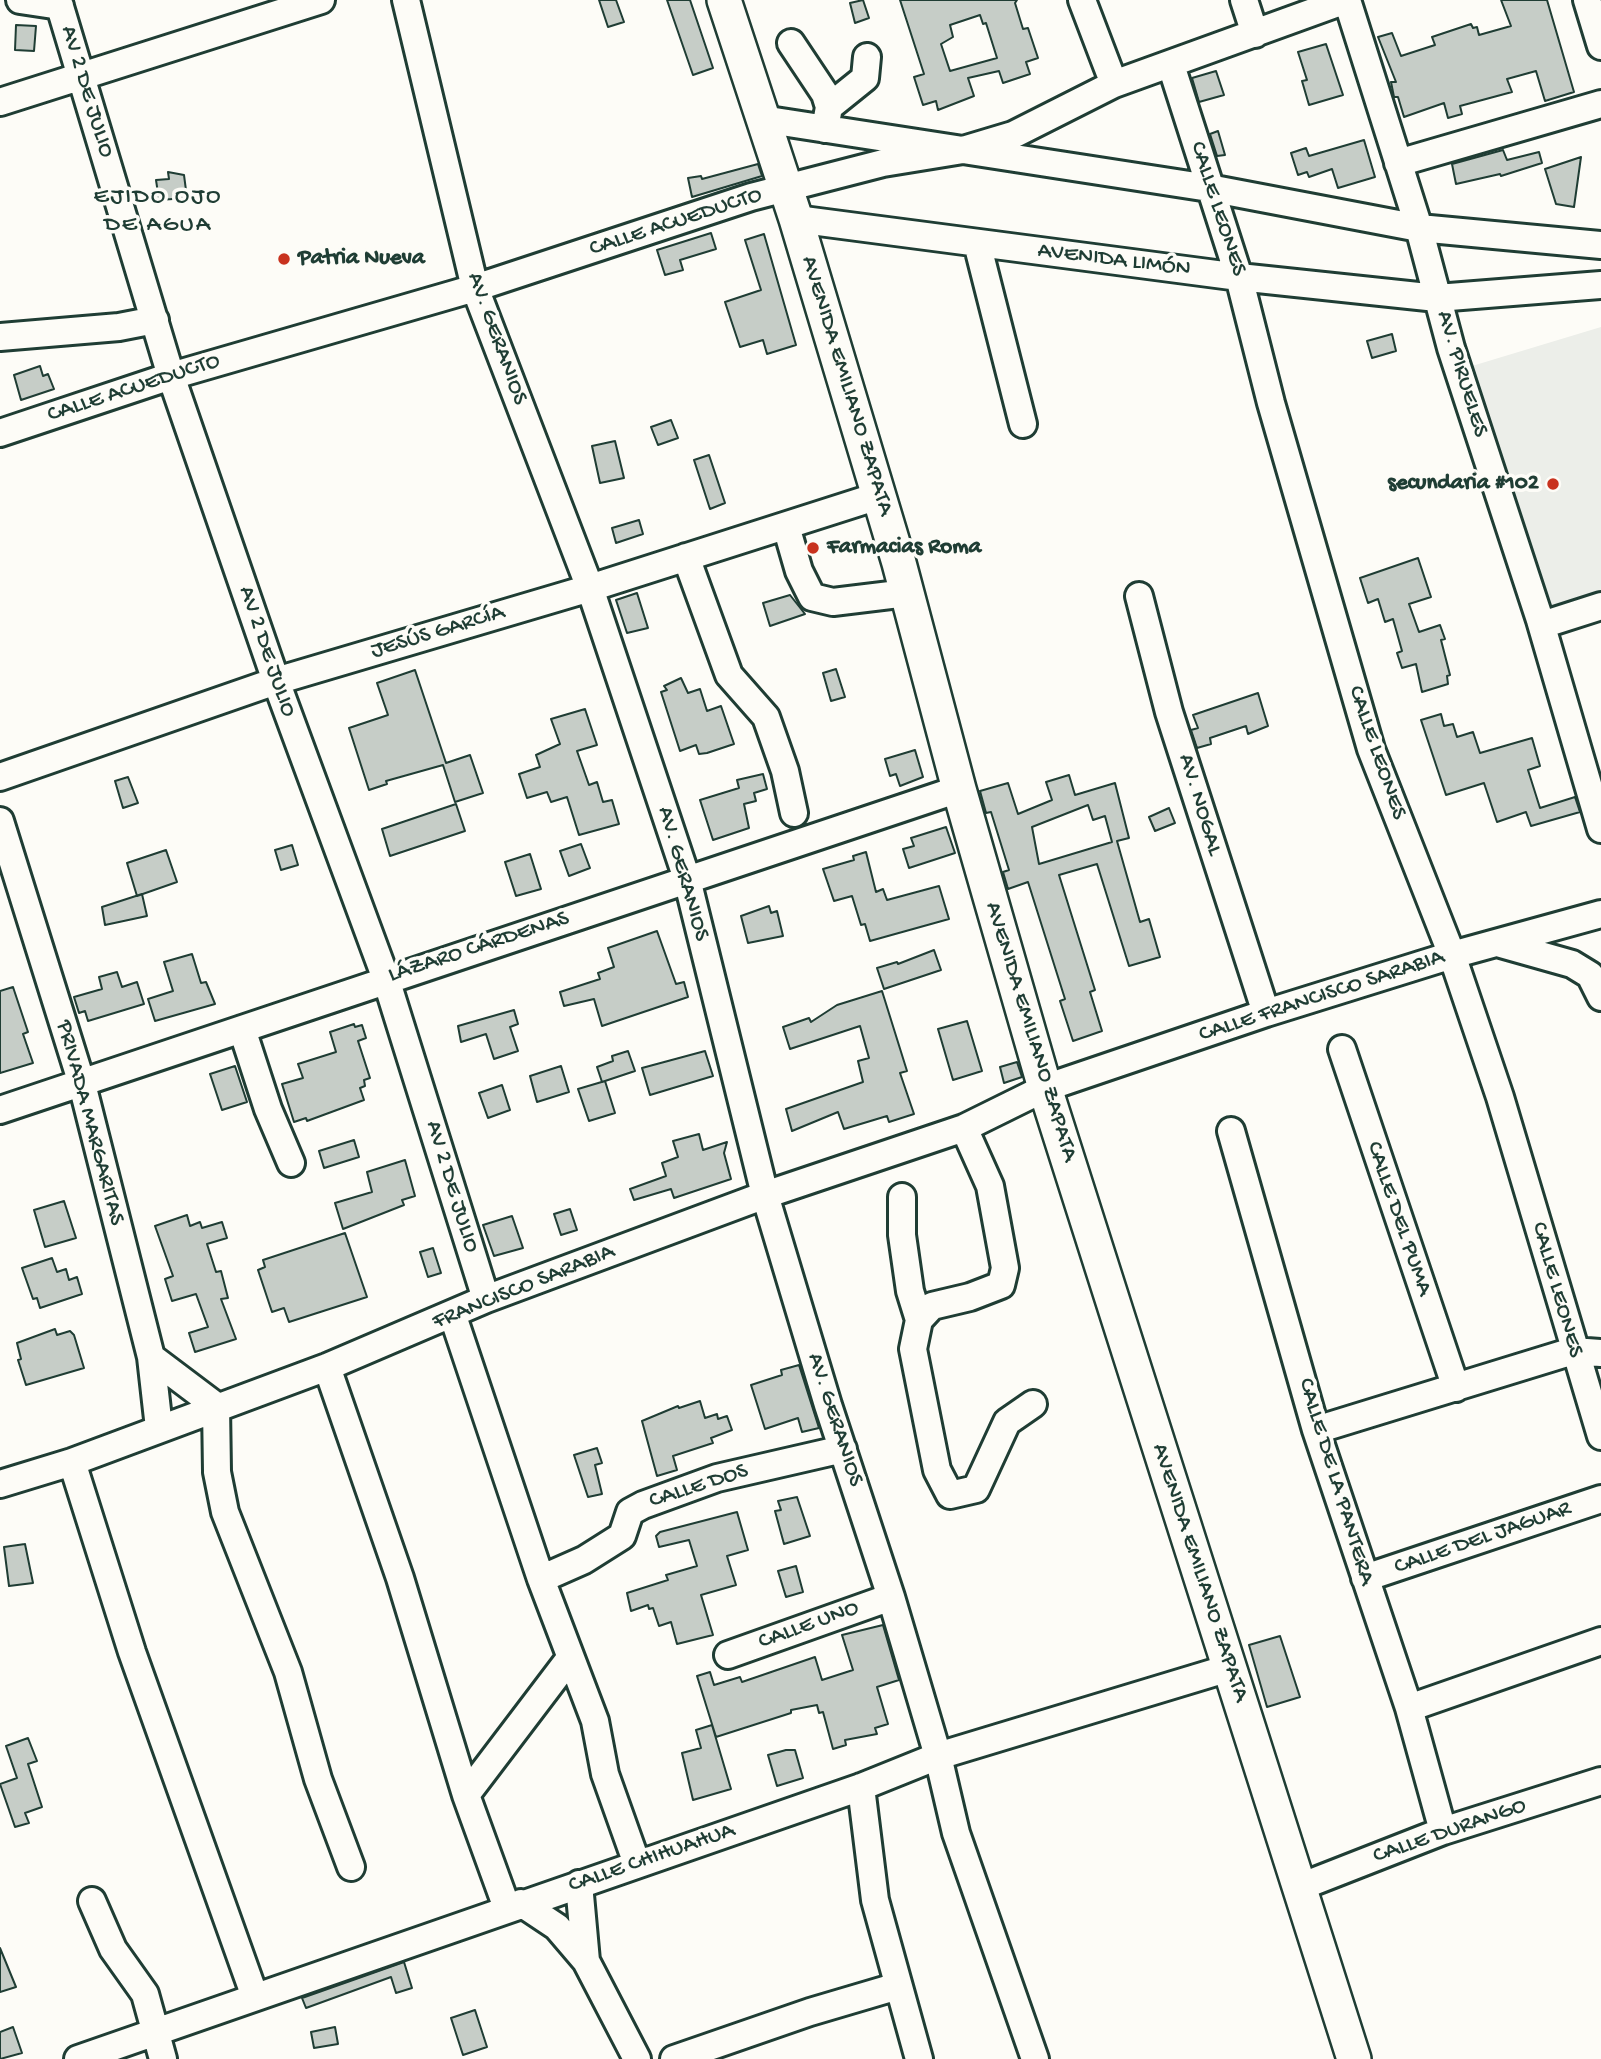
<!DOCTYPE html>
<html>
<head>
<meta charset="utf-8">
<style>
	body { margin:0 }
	canvas { display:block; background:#fdfcf7 }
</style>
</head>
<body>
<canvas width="1601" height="2059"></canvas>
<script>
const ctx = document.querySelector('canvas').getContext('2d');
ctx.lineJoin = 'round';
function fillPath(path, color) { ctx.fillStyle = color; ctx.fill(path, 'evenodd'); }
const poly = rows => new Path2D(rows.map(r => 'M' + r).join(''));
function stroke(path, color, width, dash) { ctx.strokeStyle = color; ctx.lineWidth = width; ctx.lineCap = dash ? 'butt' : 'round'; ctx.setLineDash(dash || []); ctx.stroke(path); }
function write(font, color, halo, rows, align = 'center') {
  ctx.font = font + ' "Gochi Hand",sans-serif'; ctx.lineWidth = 7; ctx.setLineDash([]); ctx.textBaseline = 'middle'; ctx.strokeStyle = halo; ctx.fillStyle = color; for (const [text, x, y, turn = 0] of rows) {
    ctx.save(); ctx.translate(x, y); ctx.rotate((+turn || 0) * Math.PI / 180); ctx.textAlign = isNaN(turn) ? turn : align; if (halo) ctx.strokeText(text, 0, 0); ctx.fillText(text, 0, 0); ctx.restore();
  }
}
fillPath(poly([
	[1601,327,1601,601,1545,620,1472,366]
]), '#eceee9');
const building = poly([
	[599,0,616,0,624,22,608,27,599,0],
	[667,0,690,0,713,68,693,75,667,0],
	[863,0,869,18,855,23,850,3,863,0],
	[900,0,1017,0,1015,3,1023,29,1028,28,1038,58,1026,62,1030,74,1003,83,999,71,968,78,974,96,938,110,936,101,923,105,914,77,924,74,900,0],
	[980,15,983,24,986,23,997,58,950,71,941,44,953,37,950,25,980,15],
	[1501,0,1547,0,1574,92,1545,101,1536,71,1507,79,1512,92,1460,106,1462,114,1448,118,1444,103,1404,117,1398,97,1394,97,1391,82,1396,82,1378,37,1392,33,1401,56,1435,45,1432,37,1471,24,1473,28,1477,27,1479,35,1511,26,1501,0],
	[16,25,36,26,34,51,15,50,16,25],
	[1326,44,1343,95,1309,105,1302,81,1307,80,1298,52,1326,44],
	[1216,71,1224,95,1199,102,1192,78,1216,71],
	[1218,131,1225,155,1217,156,1210,134,1218,131],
	[1364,140,1375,177,1338,188,1332,169,1309,177,1307,172,1298,175,1291,153,1306,148,1309,156,1364,140],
	[1503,150,1507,160,1539,152,1542,163,1501,176,1500,174,1456,184,1452,164,1503,150],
	[1581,157,1574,207,1556,204,1545,169,1581,157],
	[758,164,762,176,692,197,688,178,701,176,702,179,758,164],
	[168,172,184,175,187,198,159,200,156,180,169,179,168,172],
	[711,233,716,249,680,260,683,270,665,275,657,250,711,233],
	[764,234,796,345,767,354,763,340,740,347,725,302,761,290,745,240,764,234],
	[1392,334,1396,351,1372,358,1367,341,1392,334],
	[40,366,43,376,48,374,54,389,21,400,14,375,40,366],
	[671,420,678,438,658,445,651,427,671,420],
	[615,441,624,478,600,483,592,446,615,441],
	[709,455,725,503,710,509,694,460,709,455],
	[639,520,643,534,616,543,612,528,639,520],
	[1418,558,1431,597,1409,604,1419,632,1440,625,1445,639,1441,640,1450,675,1447,676,1448,684,1422,692,1416,664,1402,668,1397,653,1402,651,1393,619,1385,622,1378,599,1368,603,1360,578,1418,558],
	[637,593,648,628,627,633,616,600,637,593],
	[790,595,805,614,770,626,763,603,790,595],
	[836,669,845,697,831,701,823,673,836,669],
	[415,670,446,763,470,755,483,793,455,802,443,765,386,781,387,784,369,790,349,728,388,715,377,683,415,670],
	[681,678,688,693,700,689,707,711,721,706,734,744,707,753,699,754,696,745,680,751,661,692,667,690,664,686,681,678],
	[1258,693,1268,726,1248,734,1246,726,1210,738,1211,744,1197,748,1191,730,1198,728,1193,715,1258,693],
	[585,709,597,745,577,751,589,785,597,782,603,802,612,800,619,824,579,835,567,797,551,802,547,792,527,798,519,774,540,767,536,755,560,744,551,719,585,709],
	[1441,714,1444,726,1453,724,1457,737,1473,732,1480,753,1532,738,1540,766,1528,770,1540,808,1575,797,1580,812,1531,826,1526,812,1497,822,1484,783,1446,795,1421,720,1441,714],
	[915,750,923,777,900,786,896,774,890,776,885,759,915,750],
	[763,774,767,789,754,793,756,801,744,804,749,828,713,840,700,800,739,788,737,780,763,774],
	[1069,775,1075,795,1115,783,1129,838,1117,841,1140,922,1149,919,1160,957,1129,966,1097,864,1059,875,1095,990,1090,992,1102,1031,1073,1041,1060,1001,1065,999,1028,882,1008,889,1003,872,1009,870,991,812,986,813,980,791,1008,783,1018,814,1052,800,1046,782,1069,775],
	[1088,805,1093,820,1105,816,1112,842,1039,864,1032,827,1088,805],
	[128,777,138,803,123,808,115,781,128,777],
	[456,804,465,831,390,856,382,829,456,804],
	[1169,808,1175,823,1155,831,1149,817,1169,808],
	[946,827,955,853,909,868,903,849,914,846,911,838,946,827],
	[581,844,590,868,569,876,560,851,581,844],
	[292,845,298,865,281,870,275,850,292,845],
	[166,850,177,882,137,896,127,863,166,850],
	[866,852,876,892,883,889,887,900,939,886,949,919,870,941,865,924,861,925,852,896,834,901,823,869,854,860,853,856,866,852],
	[530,854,541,889,516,896,505,862,530,854],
	[142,894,147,916,105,925,102,907,142,894],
	[769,906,771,913,777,911,783,936,748,943,741,916,769,906],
	[657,931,676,984,684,982,688,997,602,1026,594,999,564,1006,560,992,600,979,598,973,614,967,608,948,657,931],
	[934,950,941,970,884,989,877,968,897,962,898,964,934,950],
	[192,954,201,983,206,982,215,1004,155,1021,148,999,173,991,164,962,192,954],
	[117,972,122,987,137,982,144,1004,88,1021,85,1011,79,1013,74,997,102,989,99,977,117,972],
	[13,987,28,1032,23,1034,33,1063,0,1073,0,991,13,987],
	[882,991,907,1071,900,1073,914,1114,889,1122,887,1116,844,1129,838,1112,792,1131,786,1109,863,1082,858,1061,869,1058,860,1026,790,1049,783,1027,809,1018,811,1022,837,1005,882,991],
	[514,1010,518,1024,510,1027,518,1051,494,1059,486,1034,461,1042,458,1026,514,1010],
	[967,1021,982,1071,953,1080,938,1029,967,1021],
	[354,1024,355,1027,362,1025,366,1038,358,1041,370,1078,364,1080,365,1086,360,1088,364,1100,307,1121,306,1118,294,1122,282,1084,303,1078,298,1064,336,1052,330,1032,354,1024],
	[628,1051,635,1071,602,1082,597,1067,613,1061,612,1056,628,1051],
	[705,1051,713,1076,650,1095,642,1068,705,1051],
	[1017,1062,1022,1077,1004,1083,1000,1067,1017,1062],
	[235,1066,247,1102,222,1110,210,1074,235,1066],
	[561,1066,569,1092,537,1102,530,1076,561,1066],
	[605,1081,615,1113,589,1121,578,1089,605,1081],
	[502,1085,510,1110,488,1118,479,1093,502,1085],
	[699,1134,703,1150,727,1142,724,1153,731,1179,674,1198,671,1189,634,1200,630,1189,666,1176,662,1163,678,1157,673,1141,699,1134],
	[354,1140,359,1157,324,1168,319,1151,354,1140],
	[405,1160,415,1196,402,1200,404,1205,343,1229,335,1203,372,1192,367,1172,405,1160],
	[64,1201,76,1238,45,1247,34,1210,64,1201],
	[570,1209,577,1230,561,1235,554,1214,570,1209],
	[187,1215,190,1226,200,1222,202,1228,222,1222,227,1238,207,1244,216,1272,221,1271,228,1298,221,1299,236,1339,195,1352,189,1333,208,1327,196,1294,172,1301,165,1279,173,1276,155,1226,187,1215],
	[512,1216,523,1248,494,1256,483,1225,512,1216],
	[345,1233,367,1297,289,1322,284,1308,272,1312,258,1270,265,1267,263,1260,345,1233],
	[433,1248,441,1273,428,1277,420,1252,433,1248],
	[52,1258,57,1272,66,1269,69,1280,77,1277,82,1294,40,1308,37,1298,33,1299,22,1268,52,1258],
	[55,1329,57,1335,70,1331,74,1335,84,1368,26,1385,18,1360,21,1359,17,1343,55,1329],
	[799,1365,819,1428,802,1432,798,1418,765,1429,751,1385,782,1375,781,1370,799,1365],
	[700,1401,705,1418,717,1414,718,1419,727,1416,732,1430,711,1438,713,1443,673,1456,677,1470,657,1476,642,1421,678,1406,679,1408,700,1401],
	[597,1448,602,1463,595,1465,602,1494,588,1497,574,1455,597,1448],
	[797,1497,810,1536,784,1544,775,1511,781,1510,778,1501,797,1497],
	[737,1512,748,1550,727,1556,736,1585,701,1595,713,1635,677,1644,671,1622,659,1626,653,1608,649,1609,648,1605,631,1611,627,1593,668,1580,666,1575,697,1566,689,1540,659,1547,656,1536,660,1532,737,1512],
	[25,1544,33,1583,9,1586,4,1547,25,1544],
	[796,1566,803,1592,786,1597,778,1571,796,1566],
	[883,1625,899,1680,877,1687,888,1724,875,1728,877,1734,845,1740,846,1745,833,1749,823,1712,819,1713,817,1705,791,1710,791,1713,716,1737,697,1676,710,1672,714,1685,740,1677,742,1682,815,1657,822,1680,853,1670,842,1635,883,1625],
	[1280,1636,1300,1697,1267,1707,1249,1645,1280,1636],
	[712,1725,731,1789,693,1800,682,1753,701,1748,696,1730,712,1725],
	[28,1738,37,1761,28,1764,42,1807,25,1813,29,1823,15,1827,0,1784,17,1778,6,1746,28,1738],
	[786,1750,795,1750,803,1778,777,1786,768,1755,786,1750],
	[0,1948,16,1987,0,1992,0,1948],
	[404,1962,412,1988,396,1993,391,1977,306,2008,302,1998,404,1962],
	[475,2010,487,2047,463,2055,451,2018,475,2010],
	[13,2027,22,2053,0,2059,0,2032,13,2027],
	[335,2027,338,2044,314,2048,311,2032,335,2027]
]);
fillPath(building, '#c6cdc7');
stroke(building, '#1f3d34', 2);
const minor = poly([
	[20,0,60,6],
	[58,0,171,376,276,681,386,979,486,1299],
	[406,0,475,288,590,588,687,879,765,1195,828,1405,891,1597,938,1756,956,1833,1035,2059],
	[1082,0,1114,84],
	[1244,0,1255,34],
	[1347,0,1419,228,1451,348,1540,620,1601,829],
	[1587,0,1601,46],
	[791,43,825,94,829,107,825,129],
	[1171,65,1239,277,1271,403,1371,749,1452,955,1500,1097,1601,1436],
	[0,102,321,0],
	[829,107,865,78,867,57],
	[762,119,1209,188,1419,228,1601,245],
	[1398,163,1601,104],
	[796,219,1239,277,1437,298,1601,285],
	[977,243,1023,424],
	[0,337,119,327,155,320],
	[0,433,171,376,475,288,751,197,883,163,963,150,1013,135,1114,84,1346,0],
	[786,526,799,571,812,597,833,602,907,593],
	[686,557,729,675,766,717,785,771,794,813],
	[1139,596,1169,712,1266,1013],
	[1542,625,1601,606],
	[0,777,276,681,590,588,878,496],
	[0,821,82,1084,151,1357,159,1428],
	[1501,944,1572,964,1590,975,1601,997],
	[242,1029,268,1109,291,1163],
	[1342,1049,1456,1388],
	[0,1110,959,789],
	[964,1128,990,1186,1005,1268,1001,1285,970,1297,932,1306,919,1320,913,1349,937,1470,950,1495,976,1489,1007,1422,1033,1404],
	[1231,1131,1316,1430,1409,1708,1443,1831],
	[902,1197,902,1235,910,1291,919,1320],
	[453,1316,541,1579,595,1721,605,1774,637,1864],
	[151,1357,216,1406,217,1472,225,1512,288,1672,318,1779,351,1867],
	[327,1367,400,1578,466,1795,507,1908],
	[1316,1430,1573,1351,1601,1353],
	[72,1462,132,1652,255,1997],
	[0,1484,72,1462,327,1367,486,1299,765,1195,964,1128,1045,1088,1266,1013,1452,955,1601,914],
	[1365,1578,1601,1499],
	[541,1579,584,1560,622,1536,630,1512,643,1505,717,1478,843,1449],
	[728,1655,891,1597],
	[1409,1708,1601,1641],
	[861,1787,875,1900,919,2059],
	[466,1795,570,1658],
	[579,1884,586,1961],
	[1300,1887,1443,1831,1601,1781],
	[92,1901,113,1949,145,1994,163,2059],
	[521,1903,557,1927,586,1961,637,2059],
	[78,2059,861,1787,938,1756,1229,1668],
	[674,2059,810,2012,898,1986]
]);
const major = poly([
	[724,0,796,219,899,563,959,789,1045,1088,1354,2059]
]);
stroke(minor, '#1f3d34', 32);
stroke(major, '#1f3d34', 38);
stroke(minor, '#fdfcf7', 26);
stroke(major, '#fdfcf7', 33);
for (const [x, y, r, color] of [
	[284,259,7,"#c8321e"],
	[1553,484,7,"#c8321e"],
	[813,548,7,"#c8321e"]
]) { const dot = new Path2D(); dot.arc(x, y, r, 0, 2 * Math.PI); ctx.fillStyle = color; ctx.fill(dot); stroke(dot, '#fdfcf7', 2.5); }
write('23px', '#1f3d34', '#fdfcf7', [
	["AV 2 DE JULIO",86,92,73],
	["CALLE LEONES",1217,209,72],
	["CALLE ACUEDUCTO",676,223,-18],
	["AVENIDA LIMÓN",1114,261,7],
	["AV. GERANIOS",496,339,70],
	["AV. PIRUELES",1461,374,73],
	["AVENIDA EMILIANO ZAPATA",846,386,73],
	["CALLE ACUEDUCTO",134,389,-18],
	["JESÚS GARCÍA",438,633,-17],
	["AV 2 DE JULIO",266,652,71],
	["CALLE LEONES",1376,753,71],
	["AV. NOGAL",1199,805,73],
	["AV. GERANIOS",682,874,74],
	["LÁZARO CÁRDENAS",479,948,-18],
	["CALLE FRANCISCO SARABIA",1322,997,-18],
	["AVENIDA EMILIANO ZAPATA",1030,1032,73],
	["PRIVADA MARGARITAS",89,1123,75],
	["AV 2 DE JULIO",451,1187,73],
	["CALLE DEL PUMA",1398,1219,71],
	["FRANCISCO SARABIA",524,1288,-22],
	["CALLE LEONES",1556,1290,74],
	["AV. GERANIOS",834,1420,72],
	["CALLE DE LA PANTERA",1335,1482,73],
	["CALLE DOS",699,1487,-18],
	["CALLE DEL JAGUAR",1483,1539,-19],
	["AVENIDA EMILIANO ZAPATA",1199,1573,72],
	["CALLE UNO",809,1626,-20],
	["CALLE DURANGO",1450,1832,-19],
	["CALLE CHIHUAHUA",652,1859,-19]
]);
write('bold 23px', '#1f3d34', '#fdfcf7', [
	["Patria Nueva",298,259],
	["secundaria #102",1539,484,"right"],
	["Farmacias Roma",827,548]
], 'left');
ctx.letterSpacing = '2px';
write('24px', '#1f3d34', '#fdfcf7', [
	["EJIDO OJO",158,198],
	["DE AGUA",158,226]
]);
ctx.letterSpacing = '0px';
</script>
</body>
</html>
